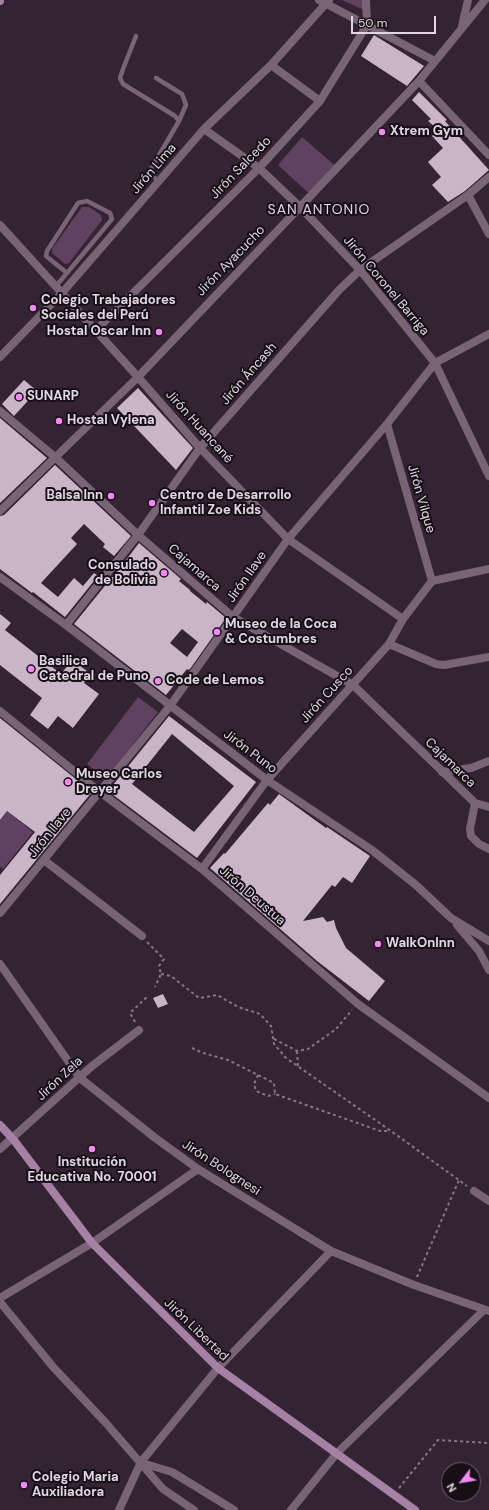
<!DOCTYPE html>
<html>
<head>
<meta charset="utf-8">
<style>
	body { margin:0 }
	#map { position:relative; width:489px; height:1510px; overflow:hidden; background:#332333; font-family:"DM Sans",sans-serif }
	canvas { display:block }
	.north { position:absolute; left:441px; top:1462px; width:40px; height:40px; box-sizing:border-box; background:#170f16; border:1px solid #685f67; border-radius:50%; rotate:239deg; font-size:11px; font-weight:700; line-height:16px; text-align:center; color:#e1d6e1 }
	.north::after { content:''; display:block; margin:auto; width:14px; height:18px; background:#f28af2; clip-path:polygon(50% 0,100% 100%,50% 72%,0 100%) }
	.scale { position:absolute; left:351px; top:16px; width:85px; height:18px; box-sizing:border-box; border:2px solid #e1d6e1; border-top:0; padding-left:5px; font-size:12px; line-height:14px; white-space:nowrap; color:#e1d6e1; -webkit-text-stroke:3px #170f16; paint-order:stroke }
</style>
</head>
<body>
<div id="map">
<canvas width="489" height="1510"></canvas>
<div class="north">N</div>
<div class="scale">50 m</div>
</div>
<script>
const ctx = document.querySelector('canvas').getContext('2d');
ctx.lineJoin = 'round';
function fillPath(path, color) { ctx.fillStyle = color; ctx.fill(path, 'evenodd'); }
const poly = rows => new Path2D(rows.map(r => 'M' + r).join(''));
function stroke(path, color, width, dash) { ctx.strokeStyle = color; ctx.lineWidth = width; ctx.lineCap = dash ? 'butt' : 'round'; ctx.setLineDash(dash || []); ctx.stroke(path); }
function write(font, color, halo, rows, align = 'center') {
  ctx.font = font + ' "DM Sans",sans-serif'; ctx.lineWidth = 4; ctx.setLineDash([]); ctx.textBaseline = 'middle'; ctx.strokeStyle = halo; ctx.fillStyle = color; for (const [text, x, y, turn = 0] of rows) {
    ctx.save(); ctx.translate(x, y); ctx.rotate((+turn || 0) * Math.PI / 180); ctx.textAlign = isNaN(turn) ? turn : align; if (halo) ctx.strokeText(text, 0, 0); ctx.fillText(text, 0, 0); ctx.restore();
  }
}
fillPath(poly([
	[342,0,364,0,364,10],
	[302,137,339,169,314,198,278,165],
	[82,207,89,207,101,215,102,220,69,263,65,264,52,253,52,249],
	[138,697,158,712,106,779,87,764],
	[7,811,33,832,3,869,0,866,0,820]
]), '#614160');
fillPath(poly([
	[374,35,424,66,407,86,361,56],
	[419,92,447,120,445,121,489,170,465,191,448,202,432,185,441,177,428,162,443,148,432,136,438,130,428,121,431,119,412,100],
	[24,380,37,391,14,416,2,404],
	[138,388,193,448,176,470,117,408],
	[0,418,47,458,0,503],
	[55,465,131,536,114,556,103,547,105,544,84,524,71,538,77,544,41,583,58,597,74,578,83,586,94,573,98,576,65,617,33,592,32,593,0,569,0,516,4,515],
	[139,543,181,579,179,581,190,590,190,591,206,604,207,602,226,618,190,669,188,670,187,669,166,695,74,624,112,577,113,577],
	[182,629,198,642,187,657,170,643],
	[0,614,11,623,5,630,61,674,72,660,91,674,84,683,99,694,73,728,58,716,48,729,30,715,42,698,0,665],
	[169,716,256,782,197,858,108,791],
	[172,734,234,786,194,832,132,784],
	[0,718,92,792,0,904,0,875,35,832,7,811,0,820],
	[279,794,326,828,327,827,370,856,352,883,343,877,335,887,332,885,303,921,323,917,327,922,334,920,336,928,346,948,385,981,369,1001,317,961,210,868,224,853,225,854,268,803,270,805],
	[163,994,168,1004,158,1008,153,998]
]), '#c9b4c8');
stroke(poly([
	[147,942,164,959,159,966,161,974,155,987],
	[161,974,171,976,199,998,217,995,238,1007,260,1014,271,1026,274,1044,286,1058,391,1131,467,1186],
	[135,1022,130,1013,148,996],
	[274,1039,297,1051,308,1049,336,1029,352,1010],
	[192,1048,203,1053,228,1060,274,1083,275,1094,380,1131,390,1131],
	[297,1051,298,1067],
	[258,1075,254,1084,256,1091,268,1096,275,1094],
	[417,1277,459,1180],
	[399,1488,438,1440,489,1443]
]), '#857785', 2, [3, 3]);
stroke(poly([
	[136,36,123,69,120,78,123,84,175,116,179,121,151,169,152,174,158,182],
	[156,78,182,94,186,105,179,121],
	[56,286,67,273,112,219,110,213,87,201,78,203,47,251,46,256,67,273]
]), '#786377', 4.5);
stroke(poly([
	[319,0,435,61],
	[462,26,468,0],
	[271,65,320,101],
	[419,81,489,155],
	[204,129,259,168,300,207,360,270,435,363,489,476],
	[468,195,489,234],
	[0,225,138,377,200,448,288,539,403,619],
	[96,330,259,168,320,101,367,25,366,0],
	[0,357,62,293,204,129,271,65,329,0],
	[0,411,55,457,138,535,233,617,353,685,475,803,489,807],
	[387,424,432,581],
	[0,511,138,377,300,207,419,81,485,0],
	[0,577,66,625,267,780,372,850,416,885,451,918,489,941],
	[66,625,138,535,200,448,339,290,360,270,468,195,489,177],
	[389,644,436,664,444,665,489,657],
	[0,711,100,792,202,869,358,1004,489,1098],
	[442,772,471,768,489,761],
	[475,803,470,829,471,836,479,844,489,849],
	[44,860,142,936],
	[202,869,267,780,389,644,403,619,432,581,489,569],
	[0,913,170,706,288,539,387,424,435,363,489,334],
	[457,925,479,951,489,970],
	[0,964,80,1078,154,1137,198,1169,331,1251,414,1285,489,1311],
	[0,1149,92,1066,139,1030],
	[474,1191,489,1201],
	[0,1298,92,1243,198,1169],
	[0,1302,54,1368,105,1422,163,1489,194,1510],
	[142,1463,172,1472,234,1510],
	[119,1510,141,1462,218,1368,331,1251],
	[291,1510,337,1453,484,1310]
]), '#786377', 8);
stroke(poly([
	[0,1,0,0],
	[0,1125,13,1139,92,1243,218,1368,415,1510]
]), '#a582a4', 8);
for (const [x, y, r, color] of [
	[382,132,4,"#f28af2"],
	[33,308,4,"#f28af2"],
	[159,332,4,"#f28af2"],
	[19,397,4,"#f28af2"],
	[59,421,4,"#f28af2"],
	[111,496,4,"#f28af2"],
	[152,503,4,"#f28af2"],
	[164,573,4,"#f28af2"],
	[217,632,4,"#f28af2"],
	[31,669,4,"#f28af2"],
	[158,681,4,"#f28af2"],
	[68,782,4,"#f28af2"],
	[378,944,4,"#f28af2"],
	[92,1149,4,"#f28af2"],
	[24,1485,4,"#f28af2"]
]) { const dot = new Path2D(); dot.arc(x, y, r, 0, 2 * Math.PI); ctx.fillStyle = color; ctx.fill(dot); stroke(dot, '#170f16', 1.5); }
write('bold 13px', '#e1d6e1', '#170f16', [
	["Xtrem Gym",390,132],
	["Colegio Trabajadores",41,301],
	["Sociales del Perú",41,316],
	["Hostal Oscar Inn",151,332,"right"],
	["SUNARP",27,397],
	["Hostal Vylena",67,421],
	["Balsa Inn",103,496,"right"],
	["Centro de Desarrollo",160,496],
	["Infantil Zoe Kids",160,511],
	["Consulado",156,566,"right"],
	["de Bolivia",156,581,"right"],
	["Museo de la Coca",225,625],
	["& Costumbres",225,640],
	["Basilica",39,662],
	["Catedral de Puno",39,677],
	["Code de Lemos",166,681],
	["Museo Carlos",76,775],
	["Dreyer",76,790],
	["WalkOnInn",386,944],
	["Institución",92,1163,"center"],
	["Educativa No. 70001",92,1178,"center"],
	["Colegio Maria",32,1478],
	["Auxiliadora",32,1493]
], 'left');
write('13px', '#e1d6e1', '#170f16', [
	["Jirón Salcedo",241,168,-46],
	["Jirón Lima",154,169,-49],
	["Jirón Ayacucho",231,261,-46],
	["Jirón Coronel Barriga",386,286,50],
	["Jirón Áncash",249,374,-49],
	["Jirón Huancané",199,427,48],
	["Jirón Vilque",421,499,74],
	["Cajamarca",194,568,41],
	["Jirón Ilave",247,577,-55],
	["Jirón Cusco",327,695,-48],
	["Jirón Puno",250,752,37],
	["Cajamarca",450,763,44],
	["Jirón Ilave",50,833,-51],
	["Jirón Deustua",252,896,41],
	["Jirón Zela",60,1079,-43],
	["Jirón Bolognesi",221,1168,33],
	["Jirón Libertad",196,1330,44]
]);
ctx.letterSpacing = '1px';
write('14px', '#e8d2e7', '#170f16', [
	["SAN ANTONIO",319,210]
]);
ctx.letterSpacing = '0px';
</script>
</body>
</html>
